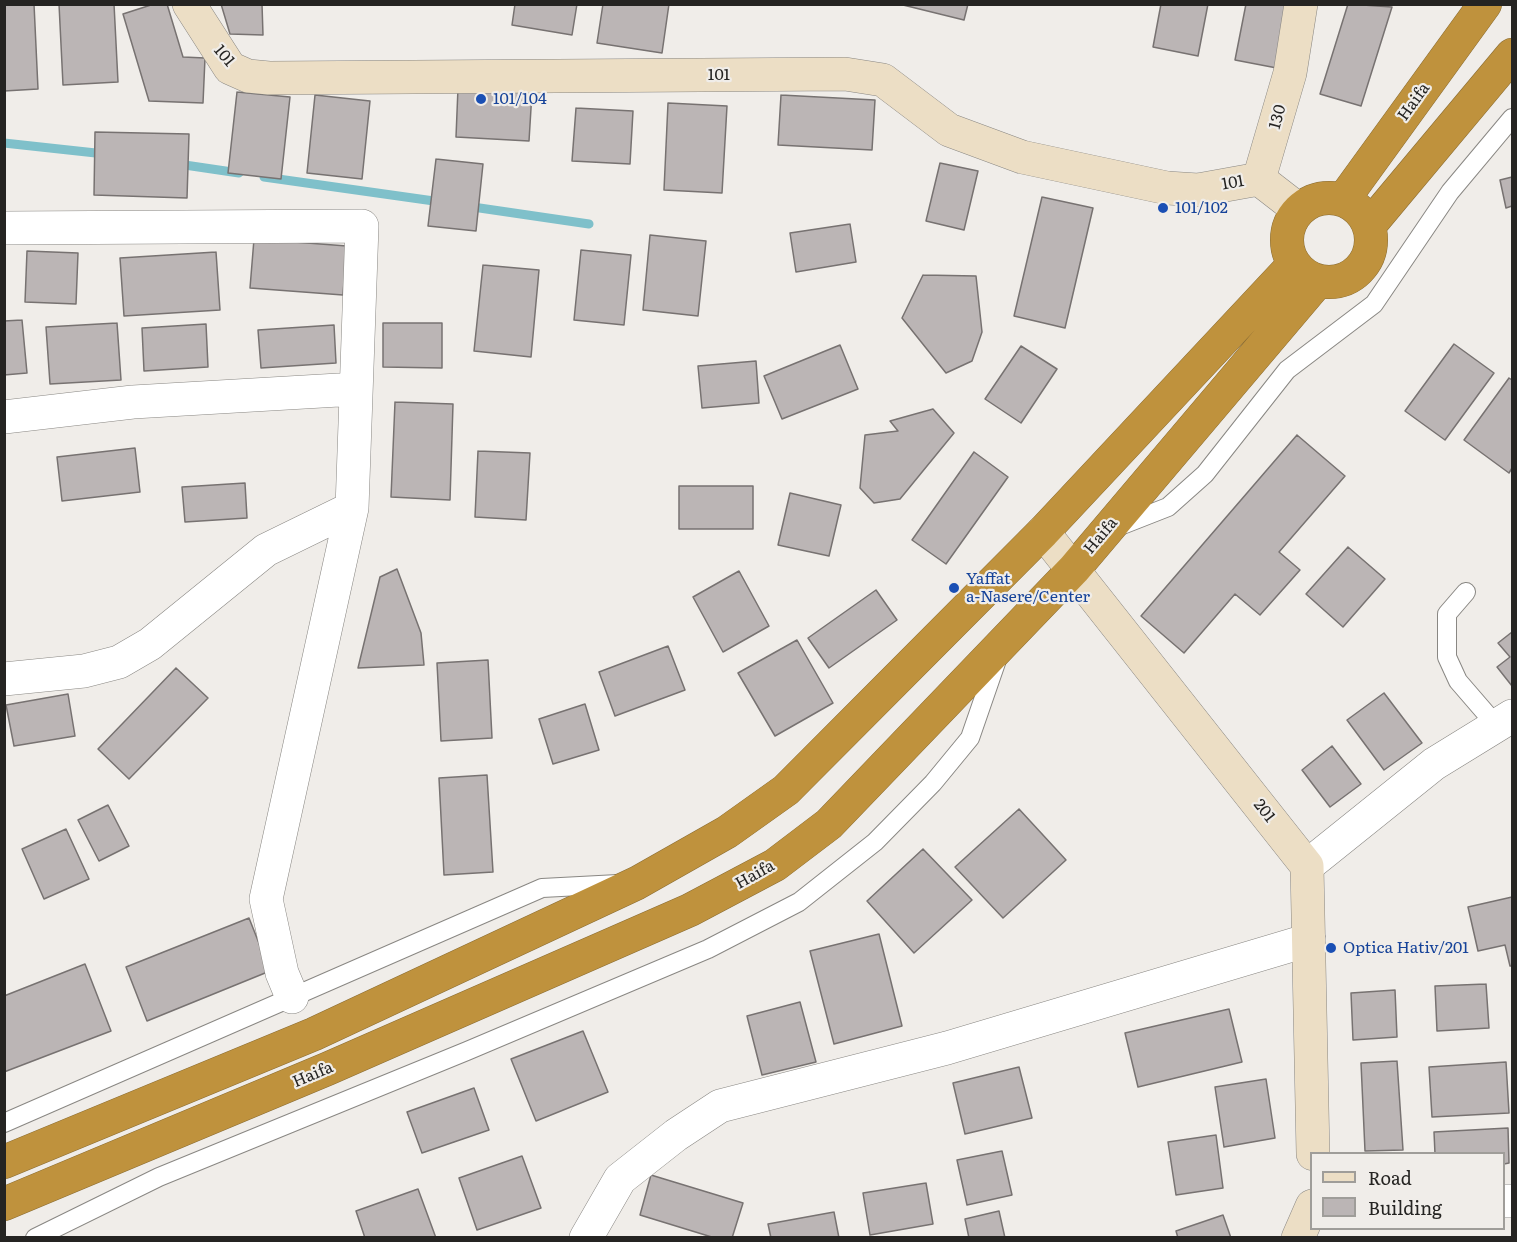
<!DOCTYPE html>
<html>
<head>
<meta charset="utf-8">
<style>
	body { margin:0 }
	#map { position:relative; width:1517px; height:1242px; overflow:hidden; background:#f0ede9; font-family:Literata,serif }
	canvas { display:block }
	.frame { position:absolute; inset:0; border:6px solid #252422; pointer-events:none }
	.legend { position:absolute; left:1310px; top:1152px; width:195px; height:78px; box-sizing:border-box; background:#f0ede9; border:2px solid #9f9d99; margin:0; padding:8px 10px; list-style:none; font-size:18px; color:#252422 }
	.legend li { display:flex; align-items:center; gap:12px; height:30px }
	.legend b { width:30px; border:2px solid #9f9d99 }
</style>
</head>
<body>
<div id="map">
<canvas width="1517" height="1242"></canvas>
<div class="frame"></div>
<ul class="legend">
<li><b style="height:8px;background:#ecdec5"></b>Road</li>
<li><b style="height:16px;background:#bbb5b5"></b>Building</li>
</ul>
</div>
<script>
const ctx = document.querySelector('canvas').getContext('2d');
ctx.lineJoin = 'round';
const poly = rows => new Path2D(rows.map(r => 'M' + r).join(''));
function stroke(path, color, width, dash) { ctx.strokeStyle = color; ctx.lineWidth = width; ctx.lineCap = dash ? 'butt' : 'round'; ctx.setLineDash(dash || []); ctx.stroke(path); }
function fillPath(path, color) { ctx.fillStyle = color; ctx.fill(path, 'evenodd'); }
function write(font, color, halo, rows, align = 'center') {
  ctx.font = font + ' Literata,serif'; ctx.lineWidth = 4.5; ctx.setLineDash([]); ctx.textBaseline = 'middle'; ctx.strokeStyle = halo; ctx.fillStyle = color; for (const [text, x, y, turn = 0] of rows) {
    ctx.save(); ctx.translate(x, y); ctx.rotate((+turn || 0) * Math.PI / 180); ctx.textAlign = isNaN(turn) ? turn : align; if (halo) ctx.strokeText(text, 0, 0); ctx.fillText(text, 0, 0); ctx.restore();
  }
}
stroke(poly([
	[4,143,105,154],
	[178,164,239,173],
	[264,177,441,202],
	[466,206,589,224]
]), '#7fc0ca', 9);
const building = poly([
	[4,4,34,4,38,89,4,91,4,4],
	[59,4,114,4,118,82,63,85,59,4],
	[154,4,167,4,183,57,205,58,203,103,149,101,123,14,154,4],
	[221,4,262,4,263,35,230,34,221,4],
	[515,4,577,4,572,35,512,25,515,4],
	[603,4,669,4,662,53,597,43,603,4],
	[899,4,968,4,964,20,899,4],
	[1161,4,1208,4,1198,56,1153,47,1161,4],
	[1246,4,1295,4,1282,69,1235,60,1246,4],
	[1348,4,1392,7,1361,106,1320,94,1348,4],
	[458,88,532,92,529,141,456,137,458,88],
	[237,92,290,97,281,179,228,173,237,92],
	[315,95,370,101,362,179,307,173,315,95],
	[781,95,875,100,872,150,778,145,781,95],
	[668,103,727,106,722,193,664,190,668,103],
	[576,108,633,111,630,164,572,161,576,108],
	[95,132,189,134,187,198,94,195,95,132],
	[436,159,483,164,476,231,428,226,436,159],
	[940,163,978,171,964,230,926,221,940,163],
	[1512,177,1512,206,1506,208,1500,180,1512,177],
	[1042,197,1093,208,1065,328,1014,316,1042,197],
	[850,224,856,262,796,272,790,233,850,224],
	[650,235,706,241,698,316,643,310,650,235],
	[254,239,347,246,343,295,250,288,254,239],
	[581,250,631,255,624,325,574,320,581,250],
	[27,251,78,253,76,304,25,302,27,251],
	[216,252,220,310,124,316,120,258,216,252],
	[483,265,539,270,531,357,474,351,483,265],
	[923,275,976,276,982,332,972,361,946,373,902,318,923,275],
	[22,320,27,373,4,375,4,321,22,320],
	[117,323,121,380,50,384,46,327,117,323],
	[383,323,442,323,442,368,383,367,383,323],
	[206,324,208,367,144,371,142,328,206,324],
	[334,325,336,363,261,368,258,330,334,325],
	[1454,344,1494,373,1445,440,1405,411,1454,344],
	[840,345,858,389,782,419,764,376,840,345],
	[1021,346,1057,369,1021,423,985,399,1021,346],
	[756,361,759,403,702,408,698,366,756,361],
	[1509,378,1512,380,1512,468,1509,473,1464,440,1509,378],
	[395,402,453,404,450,500,391,497,395,402],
	[933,409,954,433,900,499,874,503,860,488,865,435,898,431,890,421,933,409],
	[1297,435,1345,476,1279,552,1300,570,1260,615,1235,594,1184,653,1141,616,1297,435],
	[135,448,140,492,62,501,57,457,135,448],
	[478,451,530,453,526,520,475,517,478,451],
	[974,452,1008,477,946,564,912,540,974,452],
	[245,483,247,518,185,522,182,487,245,483],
	[679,486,753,486,753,529,679,529,679,486],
	[790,493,841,505,829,556,778,545,790,493],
	[1348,547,1385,579,1343,627,1306,594,1348,547],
	[397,569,421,633,424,665,358,668,380,577,397,569],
	[739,571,769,626,723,652,693,597,739,571],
	[876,590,897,620,829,668,808,638,876,590],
	[1512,632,1512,686,1497,667,1510,657,1498,643,1512,632],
	[797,640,833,703,775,736,738,673,797,640],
	[668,646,685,690,615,716,599,672,668,646],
	[488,660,492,738,441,741,437,663,488,660],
	[176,668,208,698,129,779,98,749,176,668],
	[1384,693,1422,743,1384,770,1347,720,1384,693],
	[68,694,75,736,14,746,6,705,68,694],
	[585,704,599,750,553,764,539,719,585,704],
	[1332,746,1361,784,1330,807,1302,770,1332,746],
	[487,775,493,872,444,875,439,778,487,775],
	[108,805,129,846,99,861,78,820,108,805],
	[1019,809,1066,860,1003,918,955,867,1019,809],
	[66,829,89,879,44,899,22,849,66,829],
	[923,849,972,900,914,953,867,901,923,849],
	[1512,897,1512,966,1510,966,1505,945,1478,951,1468,907,1512,897],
	[249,918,270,971,147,1021,126,967,249,918],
	[879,934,902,1026,834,1044,810,951,879,934],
	[85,964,111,1031,4,1072,4,996,85,964],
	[1486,984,1489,1028,1437,1031,1435,986,1486,984],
	[1395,990,1397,1037,1353,1040,1351,993,1395,990],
	[800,1002,816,1062,762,1075,747,1016,800,1002],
	[1229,1009,1242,1062,1138,1087,1125,1033,1229,1009],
	[583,1031,608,1092,536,1121,511,1059,583,1031],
	[1397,1061,1403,1150,1365,1151,1361,1063,1397,1061],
	[1506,1062,1509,1113,1432,1117,1429,1067,1506,1062],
	[1019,1067,1032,1118,965,1134,953,1083,1019,1067],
	[1266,1079,1275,1138,1224,1147,1215,1087,1266,1079],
	[474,1088,489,1130,422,1153,407,1112,474,1088],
	[1508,1128,1509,1163,1504,1164,1504,1154,1435,1154,1434,1132,1508,1128],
	[1216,1135,1223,1188,1176,1195,1168,1142,1216,1135],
	[1002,1151,1012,1195,967,1205,957,1160,1002,1151],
	[522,1156,541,1208,477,1230,459,1178,522,1156],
	[651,1175,743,1203,732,1238,715,1238,640,1215,651,1175],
	[926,1183,933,1224,870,1235,863,1193,926,1183],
	[418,1189,436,1238,365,1238,356,1211,418,1189],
	[999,1211,1005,1238,969,1238,965,1219,999,1211],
	[834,1212,839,1238,771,1238,768,1224,834,1212],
	[1223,1215,1231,1238,1178,1238,1176,1231,1223,1215]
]);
fillPath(building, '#bbb5b5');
stroke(building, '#777271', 1.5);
const lane = poly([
	[1117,527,1168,507,1205,474,1287,370,1374,304,1450,192,1512,118],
	[1466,592,1447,614,1447,657,1458,681,1496,725],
	[4,1123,542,888,618,884],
	[35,1238,159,1177,467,1051,708,949,799,902,875,842,933,783,970,738,998,657]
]);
const street = poly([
	[4,228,362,226,352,508,266,899,282,973,292,997],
	[4,417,133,402,356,389],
	[4,679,84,671,119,662,150,644,266,550,352,508],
	[1307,866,1434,764,1512,716],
	[1504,1201,1512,1201],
	[586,1238,620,1179,676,1135,720,1106,947,1048,1309,940]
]);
const secondary = poly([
	[189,4,230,68,248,76,269,78,845,74,883,80,949,130,1022,157,1167,188,1198,190,1259,179],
	[1259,179,1290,73,1301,4],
	[1259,179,1299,210],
	[1043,532,1307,866,1313,1154],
	[1298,1238,1312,1206]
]);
const highway = poly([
	'1287 240a42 42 0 1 1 84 0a42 42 0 1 1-84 0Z',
	[1343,200,1485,4],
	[1369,226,1512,55],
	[4,1162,314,1034,637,883,727,832,786,790,1043,532,1294,264],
	[4,1204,327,1069,690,910,775,865,829,824,1074,569,1318,281]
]);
stroke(lane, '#898783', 20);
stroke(street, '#898783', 34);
stroke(secondary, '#898783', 34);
stroke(highway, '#896c34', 34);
stroke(lane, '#fff', 18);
stroke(street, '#fff', 33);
stroke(secondary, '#ecdec5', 33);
stroke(highway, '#bf923d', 33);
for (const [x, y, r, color] of [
	[481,99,6,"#1a4fb4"],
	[1163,208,6,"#1a4fb4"],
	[954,588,6,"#1a4fb4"],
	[1331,948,6,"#1a4fb4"]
]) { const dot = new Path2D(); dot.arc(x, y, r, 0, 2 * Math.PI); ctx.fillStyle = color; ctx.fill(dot); stroke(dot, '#f0ede9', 2); }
write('16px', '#252422', '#f0ede9', [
	["101",224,56,50],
	["101",719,75],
	["Haifa",1414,102,-54],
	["130",1278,117,-75],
	["101",1233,183,-10],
	["Haifa",1101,536,-50],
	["201",1264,811,52],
	["Haifa",755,875,-29],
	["Haifa",313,1075,-23]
]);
write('16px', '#164399', '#f0ede9', [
	["101/104",493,99],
	["101/102",1175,208],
	["Yaffat",966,579],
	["a-Nasere/Center",966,597],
	["Optica Hativ/201",1343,948]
], 'left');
</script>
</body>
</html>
